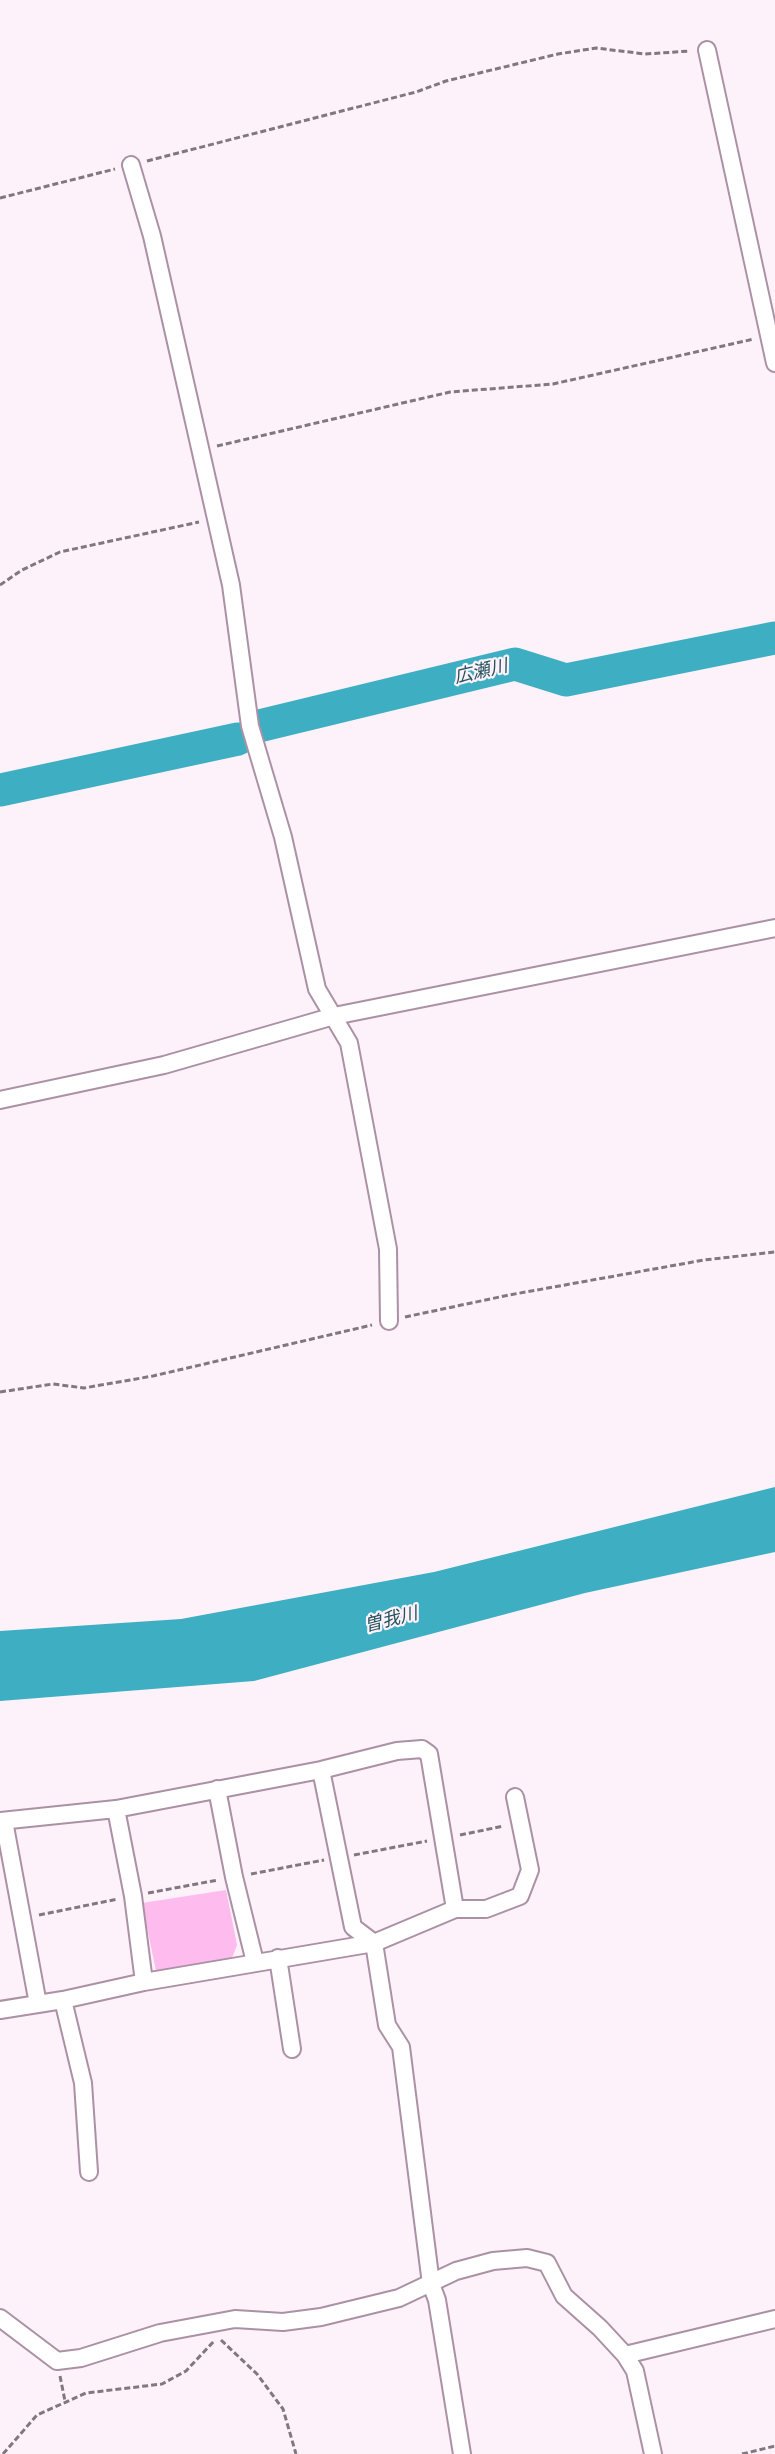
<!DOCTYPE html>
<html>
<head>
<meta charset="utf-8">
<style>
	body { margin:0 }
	canvas { display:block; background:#fdf1fa }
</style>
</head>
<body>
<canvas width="775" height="2454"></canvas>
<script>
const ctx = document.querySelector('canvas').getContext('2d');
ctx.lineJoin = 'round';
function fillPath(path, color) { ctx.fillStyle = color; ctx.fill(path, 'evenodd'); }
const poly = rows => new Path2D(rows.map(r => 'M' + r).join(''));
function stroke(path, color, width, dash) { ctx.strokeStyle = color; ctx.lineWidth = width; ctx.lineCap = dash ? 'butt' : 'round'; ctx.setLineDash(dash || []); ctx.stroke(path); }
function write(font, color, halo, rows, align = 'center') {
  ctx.font = font + ' "Fira Sans Condensed","Noto Sans JP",sans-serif'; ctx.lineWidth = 4.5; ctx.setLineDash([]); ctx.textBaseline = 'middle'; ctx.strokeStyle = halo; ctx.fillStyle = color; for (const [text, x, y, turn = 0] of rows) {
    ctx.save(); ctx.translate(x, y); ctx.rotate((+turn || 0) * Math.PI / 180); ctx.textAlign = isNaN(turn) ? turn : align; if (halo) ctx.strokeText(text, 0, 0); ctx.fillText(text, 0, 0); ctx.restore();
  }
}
fillPath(poly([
	[226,1890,237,1945,230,1963,157,1976,142,1903]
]), '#febbed');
fillPath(poly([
	[775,1487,775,1552,585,1593,254,1681,0,1701,0,1631,181,1619,434,1572]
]), '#3eafc3');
stroke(poly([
	[259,726,515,664,566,680,775,638],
	[0,790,238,739]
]), '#3eafc3', 33);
const street = poly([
	[707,50,775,363],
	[131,165,152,236,231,585,250,726,283,837,317,989,349,1043,388,1249,389,1321],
	[0,1100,164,1065,334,1016,775,928],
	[321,1770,353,1927,374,1943,387,2025,401,2047,431,2284,437,2300,462,2454],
	[217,1789,234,1877,255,1962],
	[116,1809,133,1896,144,1982],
	[0,1821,116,1809,321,1770,397,1751,422,1749,429,1754,455,1909,374,1943,144,1982,63,2000,0,2010],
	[4,1821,38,2004],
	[455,1909,486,1909,520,1896,530,1870,515,1797],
	[278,1958,292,2049],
	[63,2000,83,2083,89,2172],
	[0,2318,57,2361,81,2358,160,2333,235,2319,283,2322,321,2317,399,2298,456,2271,493,2261,527,2258,547,2263,564,2296,600,2328,625,2355,635,2371,653,2454],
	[625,2355,775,2319]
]);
stroke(street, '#ab91a4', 20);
stroke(poly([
	[147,161,416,92,446,81,558,54,596,48,645,54,690,51],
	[0,198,115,169],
	[217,446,450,392,553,384,754,339],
	[0,585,22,570,60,552,199,522],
	[405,1317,509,1295,704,1260,775,1252],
	[0,1392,53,1384,84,1388,153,1376,372,1325],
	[460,1835,504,1826],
	[354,1855,427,1841],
	[251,1874,324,1860],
	[148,1893,218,1880],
	[39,1915,118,1899],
	[221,2340,257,2374,283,2409,296,2454],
	[60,2376,65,2401],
	[3,2454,37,2415,86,2393,162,2384,186,2371,215,2340],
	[742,2454,775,2446]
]), '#82777f', 3, [6, 3]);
stroke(street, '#fff', 16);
write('italic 18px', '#22525b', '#fdf1fa', [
	["広瀬川",481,672,-13],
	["曽我川",391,1620,-14]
]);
</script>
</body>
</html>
